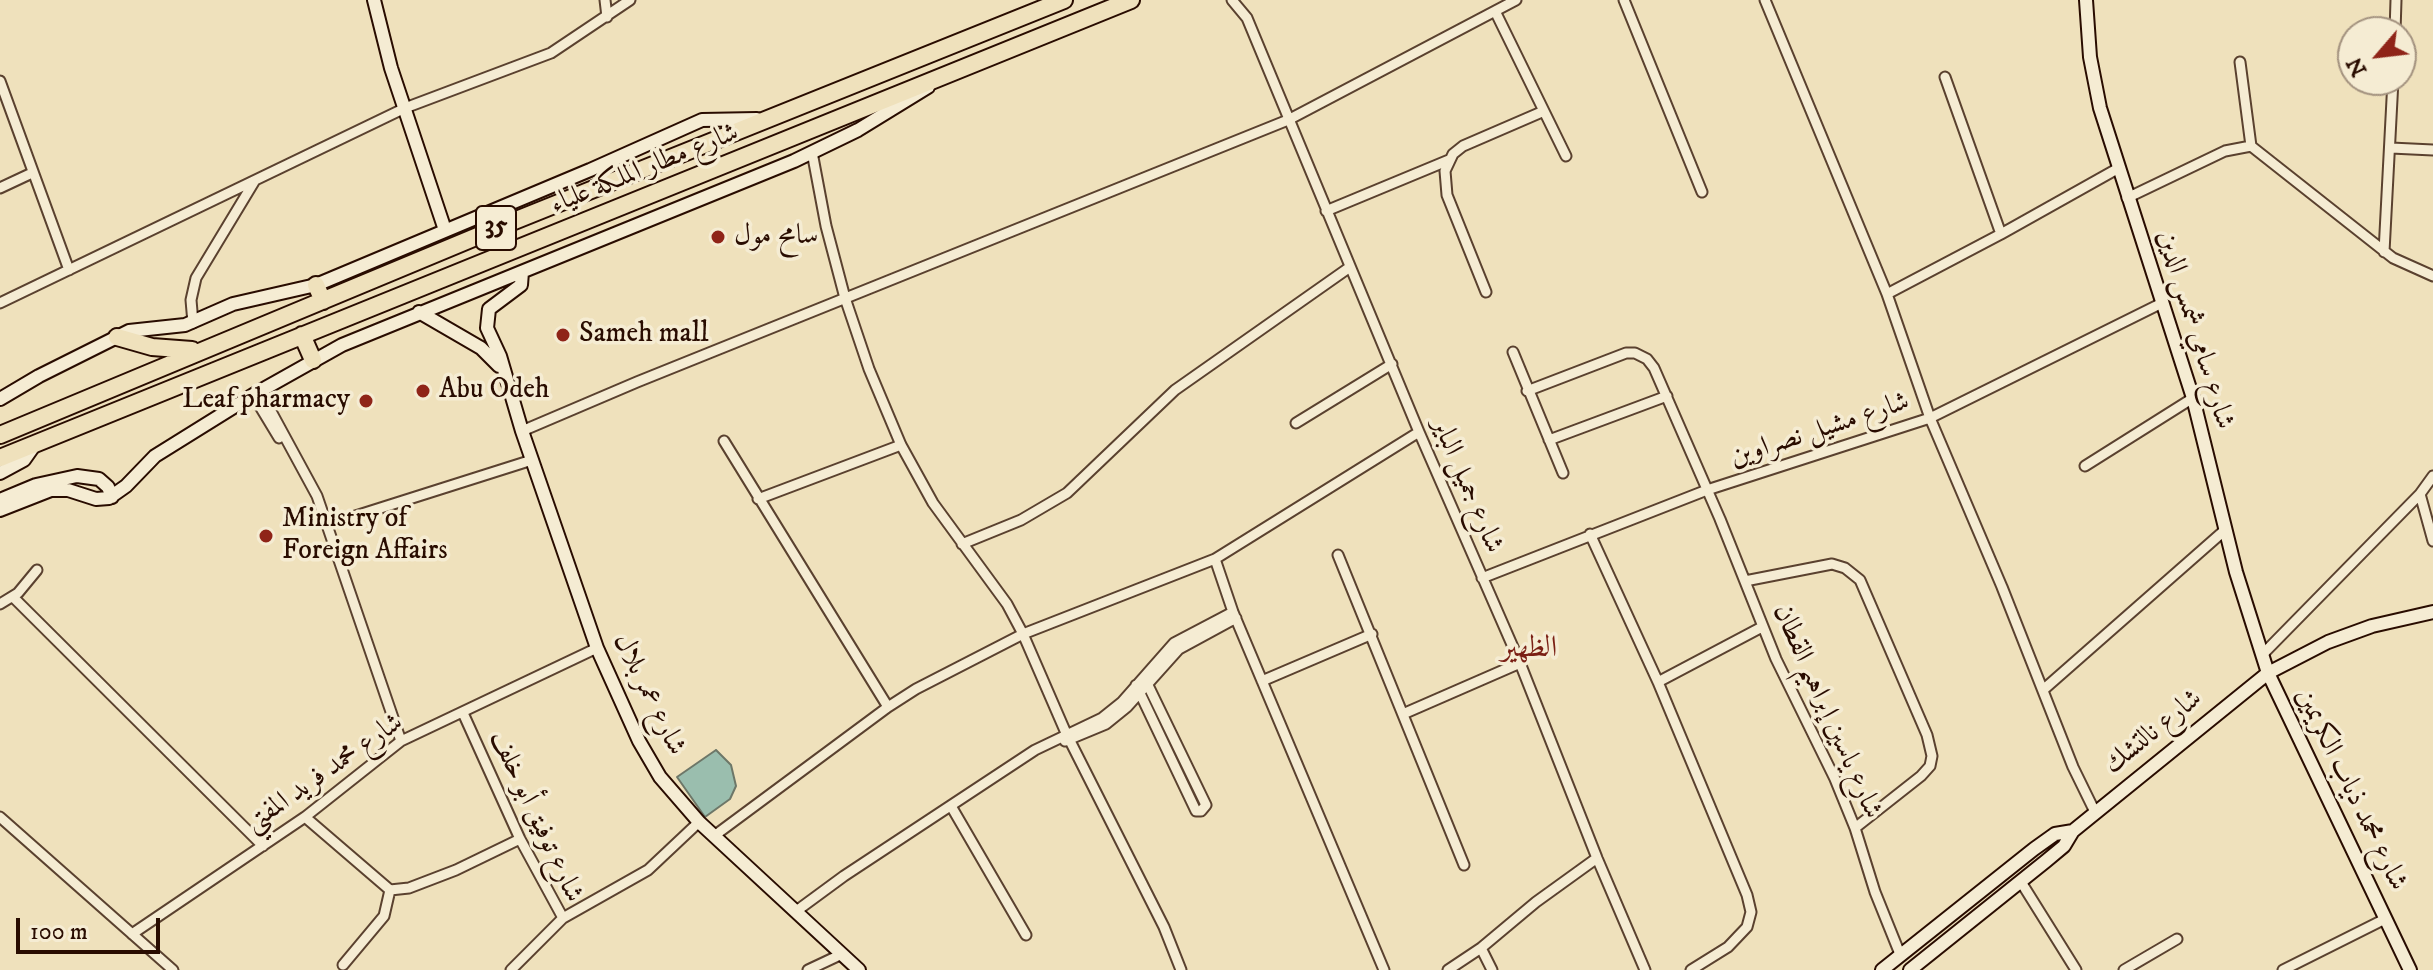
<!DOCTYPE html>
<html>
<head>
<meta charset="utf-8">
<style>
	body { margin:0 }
	#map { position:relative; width:2433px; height:970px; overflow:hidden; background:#efe1bc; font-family:"IM FELL DW Pica",serif }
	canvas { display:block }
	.north { position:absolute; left:2337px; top:16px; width:80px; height:80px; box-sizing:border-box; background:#f5ecd3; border:2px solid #a3927f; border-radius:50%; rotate:242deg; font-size:22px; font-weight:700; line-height:32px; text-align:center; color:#290c00 }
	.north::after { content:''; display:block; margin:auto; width:28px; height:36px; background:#8f2418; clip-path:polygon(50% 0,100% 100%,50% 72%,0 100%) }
	.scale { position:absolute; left:16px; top:918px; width:144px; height:36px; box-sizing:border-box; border:4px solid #290c00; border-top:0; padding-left:10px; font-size:24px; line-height:28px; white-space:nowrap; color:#290c00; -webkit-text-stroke:6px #f5ecd3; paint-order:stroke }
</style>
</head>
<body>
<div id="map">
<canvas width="2433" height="970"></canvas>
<div class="north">N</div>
<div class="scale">100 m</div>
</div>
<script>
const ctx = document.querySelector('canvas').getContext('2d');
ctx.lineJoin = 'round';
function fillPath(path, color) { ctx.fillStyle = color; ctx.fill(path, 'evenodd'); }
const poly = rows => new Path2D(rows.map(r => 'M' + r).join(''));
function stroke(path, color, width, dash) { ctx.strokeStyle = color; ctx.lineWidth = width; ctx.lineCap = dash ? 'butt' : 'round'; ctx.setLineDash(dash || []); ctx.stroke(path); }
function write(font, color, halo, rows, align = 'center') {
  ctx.font = font + ' "IM FELL DW Pica",Amiri,serif'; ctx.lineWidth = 7; ctx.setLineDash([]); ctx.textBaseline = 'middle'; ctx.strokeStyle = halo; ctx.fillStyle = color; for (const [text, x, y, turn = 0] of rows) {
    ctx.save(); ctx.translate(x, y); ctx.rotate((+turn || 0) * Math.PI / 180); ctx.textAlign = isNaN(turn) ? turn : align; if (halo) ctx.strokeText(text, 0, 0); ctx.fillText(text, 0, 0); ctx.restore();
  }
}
const water = poly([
	[716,750,731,765,736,786,730,799,705,817,677,777,716,750]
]);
fillPath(water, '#9abeae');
stroke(water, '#6d7768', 2);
const street = poly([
	[605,0,607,17],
	[1232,0,1247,18,1419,432,1520,663,1597,858,1645,970],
	[1624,0,1702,192],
	[1765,0,1887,294],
	[1495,11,1566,156],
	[2395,32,2396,0],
	[2240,62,2251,146],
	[1945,77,2001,234,1887,294,1930,418,2002,587,2073,767,2095,812],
	[0,81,69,270],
	[2391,148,2433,150],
	[812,152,826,226,845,298,869,369,901,445,933,503,1007,604,1023,634,1066,733,1164,927,1181,970],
	[0,188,32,173],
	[2127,198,2225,151,2251,146,2393,258,2433,276],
	[1326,211,1449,160],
	[2001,234,2117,169],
	[2384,252,2393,80],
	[1486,292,1447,195,1445,171,1453,154,1463,146,1544,111],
	[0,303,405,108,551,53,630,0],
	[193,323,191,300,196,278,254,182],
	[1513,352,1563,473],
	[260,391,317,496,401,741],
	[1527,391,1626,353,1635,353,1647,359,1654,368,1720,519,1776,659,1835,779,1855,828,1875,892,1900,954],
	[253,395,279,438],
	[1296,423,1392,364],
	[522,431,637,382,1288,120,1516,0],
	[1549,440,1667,396],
	[724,441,888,707],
	[2085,466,2193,398],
	[2420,494,2433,541],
	[758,499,901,445],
	[327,525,532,460],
	[1590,534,1658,682,1747,895,1751,912,1747,927,1728,947,1691,970],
	[962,544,1021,520,1067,493,1175,390,1350,267],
	[1338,555,1464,865],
	[1482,578,1707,490,1930,418,2162,303],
	[1745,581,1832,564,1845,568,1860,580,1927,735,1932,756,1930,766,1921,776,1855,828],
	[13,597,263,846],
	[0,604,18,593,37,570],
	[2262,655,2420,494,2433,476],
	[1262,681,1372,634],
	[1658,682,1762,627],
	[1136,685,1196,811,1201,811,1206,805,1144,677],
	[2043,690,2225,530],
	[463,713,520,839,563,918,511,970],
	[1403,714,1520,663],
	[1065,741,1106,724,1127,707,1179,649,1236,618],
	[951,806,1026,935],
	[0,817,173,970],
	[305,817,390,890,409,888,456,870,520,839],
	[714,836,888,707,916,689,1023,634,1215,559],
	[2021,882,2076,970],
	[795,912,844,876,1035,750,1102,718,1122,702,1174,643,1233,612],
	[563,918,648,870,699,822],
	[132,934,305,817,401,741,597,648],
	[1481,948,1492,970],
	[343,965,384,916,390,890],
	[808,970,842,954],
	[1384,970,1233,612,1215,559,1419,432],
	[1448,970,1481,948,1536,902,1597,858],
	[2124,970,2177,939],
	[2283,970,2385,919]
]);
const secondary = poly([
	[374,0,391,68,445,230],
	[2086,0,2090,57,2100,108,2193,398,2236,572,2268,673,2410,970],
	[522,272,521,285,489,309,487,328,500,356,522,431,597,648,639,741,660,777,699,822,859,970],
	[419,312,481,348,499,366],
	[0,399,39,376,129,331,185,325,233,304,316,285,590,170,702,120,757,119],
	[0,473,24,460,36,443],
	[0,500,36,485,77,476,99,479,108,487,112,497],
	[0,510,51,490,68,490,96,499,109,498,126,486,155,456,253,395,342,345,794,161,858,130,928,87],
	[1882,970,2034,849,2055,834,2073,831],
	[1910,970,2046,861,2064,846,2073,831,2268,673,2328,642,2372,626,2433,612]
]);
const highway = poly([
	[316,285,323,301],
	[302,335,313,360],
	[117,337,152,347,192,350],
	[0,435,514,221,1064,0],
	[0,458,1131,0]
]);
stroke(street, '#5a412f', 13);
stroke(secondary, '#290c00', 16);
stroke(highway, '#290c00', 20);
stroke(street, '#f5ecd3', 9);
stroke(secondary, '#f5ecd3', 12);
stroke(highway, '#efe1bc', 16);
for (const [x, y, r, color] of [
	[718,237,8,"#8f2418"],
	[563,335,8,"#8f2418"],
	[423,391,8,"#8f2418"],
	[366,401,8,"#8f2418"],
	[266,536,8,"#8f2418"]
]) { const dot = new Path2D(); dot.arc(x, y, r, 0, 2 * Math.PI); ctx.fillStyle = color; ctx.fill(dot); stroke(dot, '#f5ecd3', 3); }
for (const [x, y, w] of [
	[496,228,40]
]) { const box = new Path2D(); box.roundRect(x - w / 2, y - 22, w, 44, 6); ctx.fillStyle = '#f5ecd3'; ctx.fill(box); stroke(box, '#290c00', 2); }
write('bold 26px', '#290c00', null, [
	["35",496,228]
]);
write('28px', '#290c00', '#f5ecd3', [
	["شارع مطار الملكة علياء",645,170,-22],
	["شارع سامي شمس الدين",2194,330,73],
	["شارع مشيل نصراوين",1820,431,-18],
	["شارع جميل الباير",1466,486,67],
	["شارع عمر بلال",648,695,64],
	["شارع ياسين إبراهيم القطان",1826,712,66],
	["شارع نالتشك",2154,733,-39],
	["شارع محمد فريد المفتي",325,774,-35],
	["شارع محمد ذياب الكريمين",2350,790,64],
	["شارع توفيق أبو خلف",535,817,65]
]);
write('28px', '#290c00', '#f5ecd3', [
	["سامح مول",734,237],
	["Sameh mall",579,335],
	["Abu Odeh",439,391],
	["Leaf pharmacy",350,401,"right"],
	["Ministry of",282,520],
	["Foreign Affairs",282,552]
], 'left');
write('30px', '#7a1f14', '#f5ecd3', [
	["الظهير",1529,650]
]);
</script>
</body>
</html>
